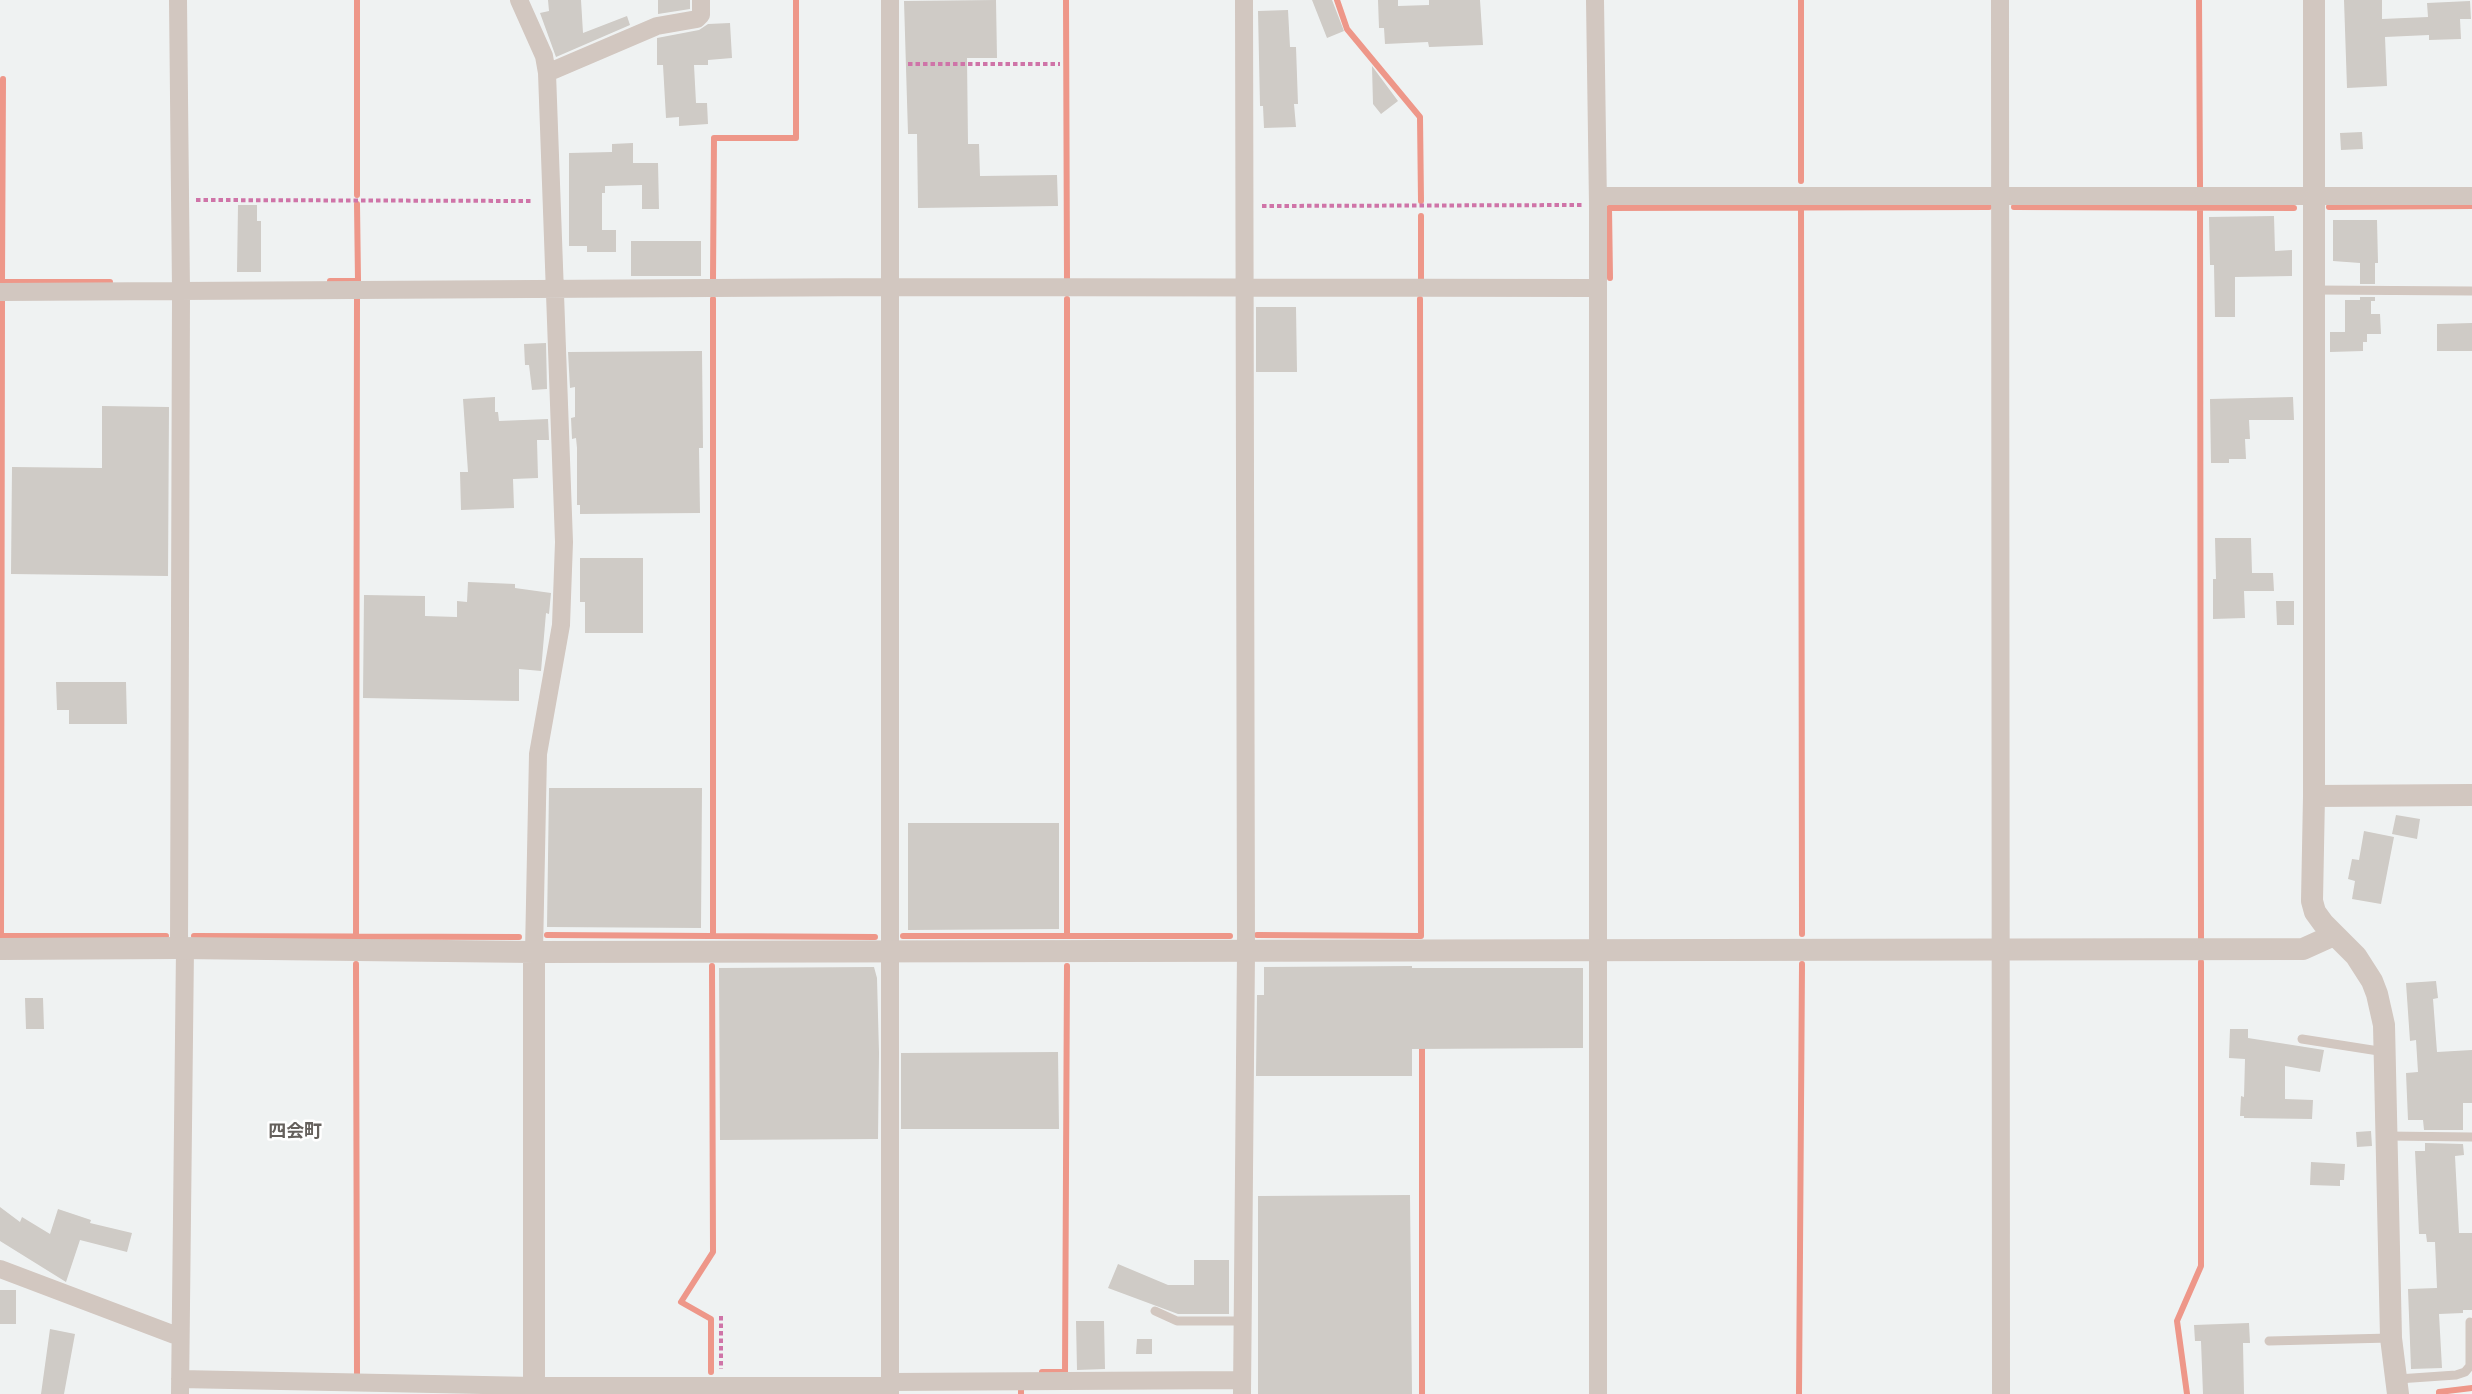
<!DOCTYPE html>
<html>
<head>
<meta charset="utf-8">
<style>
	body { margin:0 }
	canvas { display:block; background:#eff2f2 }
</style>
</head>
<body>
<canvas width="2472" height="1394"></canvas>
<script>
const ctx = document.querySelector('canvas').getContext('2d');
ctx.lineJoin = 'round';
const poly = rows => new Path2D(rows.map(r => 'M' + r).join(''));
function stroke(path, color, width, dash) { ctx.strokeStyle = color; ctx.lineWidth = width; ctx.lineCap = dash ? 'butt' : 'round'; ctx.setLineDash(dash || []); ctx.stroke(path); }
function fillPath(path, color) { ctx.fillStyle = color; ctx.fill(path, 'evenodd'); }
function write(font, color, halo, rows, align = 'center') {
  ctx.font = font + ' Ubuntu,"Noto Sans JP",sans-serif'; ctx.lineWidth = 5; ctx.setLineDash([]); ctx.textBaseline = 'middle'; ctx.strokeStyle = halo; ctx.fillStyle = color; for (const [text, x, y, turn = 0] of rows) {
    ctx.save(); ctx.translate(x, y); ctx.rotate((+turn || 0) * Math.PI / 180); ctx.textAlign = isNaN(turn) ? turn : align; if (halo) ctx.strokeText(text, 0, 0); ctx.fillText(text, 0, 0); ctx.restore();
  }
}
stroke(poly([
	[357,0,357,195],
	[1066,0,1067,281],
	[1337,0,1347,29,1420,117,1421,201],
	[1801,0,1801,181],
	[2199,0,2200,187],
	[1801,205,1802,934],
	[2200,205,2201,939],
	[2014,207,2294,208],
	[2329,207,2472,206],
	[1610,278,1609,208,1989,207],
	[713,279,714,138,796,138,796,0],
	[330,281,358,281,357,204],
	[1421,281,1421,216],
	[1,282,110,282],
	[2,282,3,79],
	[547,935,875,937],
	[1257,935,1421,936,1420,299],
	[0,936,166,936],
	[1,936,2,299],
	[194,936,519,937],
	[713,936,713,299],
	[903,936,1230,936],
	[1067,936,1067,299],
	[356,937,357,298],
	[356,964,357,1374],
	[1422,1041,1422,1394],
	[711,1372,711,1319,681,1302,713,1252,712,966],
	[1042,1372,1065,1372,1067,966],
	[1021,1394,1021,1388],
	[1799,1394,1802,964],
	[2187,1394,2177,1321,2201,1266,2201,962],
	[2439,1394,2439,1392,2472,1388]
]), '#ee9789', 6);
fillPath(poly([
	[548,0,581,0,583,33,627,16,630,25,556,57,540,13,549,11],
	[658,0,690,0,690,9,658,14],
	[996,0,997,58,967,58,968,144,979,144,980,176,1057,175,1058,206,918,208,917,134,908,134,904,1],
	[1312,0,1332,0,1344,31,1327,38],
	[1378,0,1398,0,1398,6,1429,5,1429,0,1480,0,1483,45,1429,47,1428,42,1385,44,1384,28,1379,28],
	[2344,0,2382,0,2382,19,2428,17,2427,3,2470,1,2471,19,2460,19,2461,39,2429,40,2429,35,2385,37,2387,86,2347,88],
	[1288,10,1290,47,1296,47,1298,104,1294,104,1296,127,1264,128,1263,106,1260,106,1258,11],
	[730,23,732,58,708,60,708,65,694,65,696,103,707,103,708,124,679,126,679,117,666,118,663,65,657,65,657,38,699,30,708,24],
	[1372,66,1398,101,1381,114,1373,104],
	[2362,132,2363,149,2341,150,2340,133],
	[633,143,633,163,658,163,659,209,642,209,642,185,605,186,605,193,602,193,602,230,616,230,616,252,587,252,587,246,569,246,569,153,612,152,612,144],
	[238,205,257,205,257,221,261,221,261,272,237,272],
	[2274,216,2275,251,2292,250,2292,276,2235,277,2235,317,2215,317,2214,265,2210,265,2209,217],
	[2333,220,2377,220,2378,263,2375,263,2375,284,2360,284,2360,263,2333,261],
	[631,241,701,241,701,276,631,276],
	[2360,297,2375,297,2375,301,2371,301,2371,314,2380,314,2381,334,2367,334,2367,342,2363,342,2363,351,2330,352,2330,332,2345,332,2345,300,2360,300],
	[1256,307,1296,307,1297,372,1256,372],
	[2472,323,2472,351,2437,351,2437,324],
	[546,343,547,389,532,390,529,365,525,365,524,344],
	[702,351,703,448,699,448,700,513,580,514,580,505,577,505,577,448,576,438,572,439,571,418,575,417,575,387,570,388,568,352],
	[495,397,495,412,498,412,499,421,548,419,549,440,537,440,538,478,513,479,514,508,461,510,460,472,468,472,463,399],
	[2293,397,2294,420,2249,420,2250,439,2245,439,2246,459,2229,459,2229,463,2211,463,2210,399],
	[102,406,169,407,168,576,11,574,12,467,102,468],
	[2215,538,2251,538,2252,573,2273,573,2274,591,2244,591,2245,618,2213,619,2213,579,2216,579],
	[580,558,643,558,643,633,585,633,585,602,580,602],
	[468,582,515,584,515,588,551,593,549,614,546,613,541,671,519,669,519,701,363,698,364,595,425,596,425,616,457,617,457,601,467,602],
	[2276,601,2294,601,2294,625,2277,625],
	[56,682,126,682,127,724,69,724,69,710,57,710],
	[549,788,702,788,701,928,547,927],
	[2396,815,2420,819,2417,839,2392,834],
	[908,823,1059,823,1059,929,908,930],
	[2364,831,2394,837,2381,904,2352,899,2355,881,2348,879,2352,859,2359,860],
	[1412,966,1412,968,1583,968,1583,1048,1412,1049,1412,1076,1256,1076,1257,995,1264,995,1264,967],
	[874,967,877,978,879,1053,878,1139,720,1140,719,968],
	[2436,981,2438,998,2433,999,2437,1052,2472,1050,2472,1103,2463,1103,2463,1130,2424,1130,2423,1120,2408,1120,2406,1073,2418,1072,2416,1040,2410,1041,2406,983],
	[25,998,43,998,44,1029,26,1029],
	[2230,1029,2248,1029,2248,1038,2324,1050,2320,1072,2285,1066,2285,1099,2313,1100,2312,1119,2244,1118,2244,1116,2240,1116,2241,1096,2244,1097,2245,1059,2229,1058],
	[1058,1052,1059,1129,901,1129,901,1053],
	[2371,1131,2372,1146,2357,1147,2356,1132],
	[2425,1143,2463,1144,2464,1155,2455,1156,2459,1233,2472,1233,2472,1310,2463,1310,2463,1313,2439,1314,2442,1368,2411,1369,2408,1289,2437,1288,2435,1242,2427,1242,2426,1234,2419,1234,2415,1151,2425,1151],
	[2311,1162,2345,1164,2344,1180,2340,1180,2340,1186,2310,1185],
	[1410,1195,1412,1394,1258,1394,1258,1196],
	[0,1207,20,1222,22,1217,50,1234,58,1209,91,1220,90,1223,132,1233,127,1252,80,1240,66,1282,0,1241],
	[1194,1260,1229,1260,1229,1314,1178,1314,1108,1288,1118,1264,1168,1285,1194,1285],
	[0,1290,16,1290,16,1324,0,1324],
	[1076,1321,1104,1321,1105,1369,1077,1370],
	[2249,1323,2250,1343,2243,1343,2244,1394,2203,1394,2201,1341,2195,1341,2194,1325],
	[50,1329,75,1334,64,1394,41,1394],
	[1137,1339,1152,1339,1152,1354,1136,1354]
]), '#cfcbc6');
stroke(poly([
	[908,64,1060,64],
	[196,200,533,201],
	[1262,206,1582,205],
	[721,1316,721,1369]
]), '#cf74a8', 4, [4.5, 3]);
stroke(poly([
	[2315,290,2472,291],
	[2302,1039,2385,1052],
	[2387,1136,2472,1137],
	[1155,1311,1177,1321,1243,1321],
	[2269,1341,2390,1338],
	[2398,1379,2456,1375,2465,1372,2470,1366,2470,1322]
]), '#d2c7c0', 9);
stroke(poly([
	[178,0,181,291,179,948],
	[519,0,544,56,547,73,564,542,561,625,538,754,534,952],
	[1595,0,1598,205,1598,1394],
	[2000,0,2001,1394],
	[547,73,657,26,697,19,701,15,701,0],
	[1598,196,2472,196],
	[0,292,889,287,1598,288],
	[0,1269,180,1337],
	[180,1379,534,1386,890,1386],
	[890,1382,1242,1380],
	[180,1394,185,948],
	[890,1394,890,0],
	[1242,1394,1246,952,1244,0]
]), '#d2c7c0', 18);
stroke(poly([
	[2314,0,2314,796,2312,901,2315,912,2323,923,2356,956,2372,981,2377,994,2384,1025,2391,1338,2398,1394],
	[2314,796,2472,795],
	[0,949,179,948,534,952,2303,949,2334,935],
	[534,1394,534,952]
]), '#d2c7c0', 22);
write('bold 18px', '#65605c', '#fff', [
	["四会町",295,1131]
]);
</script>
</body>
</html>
